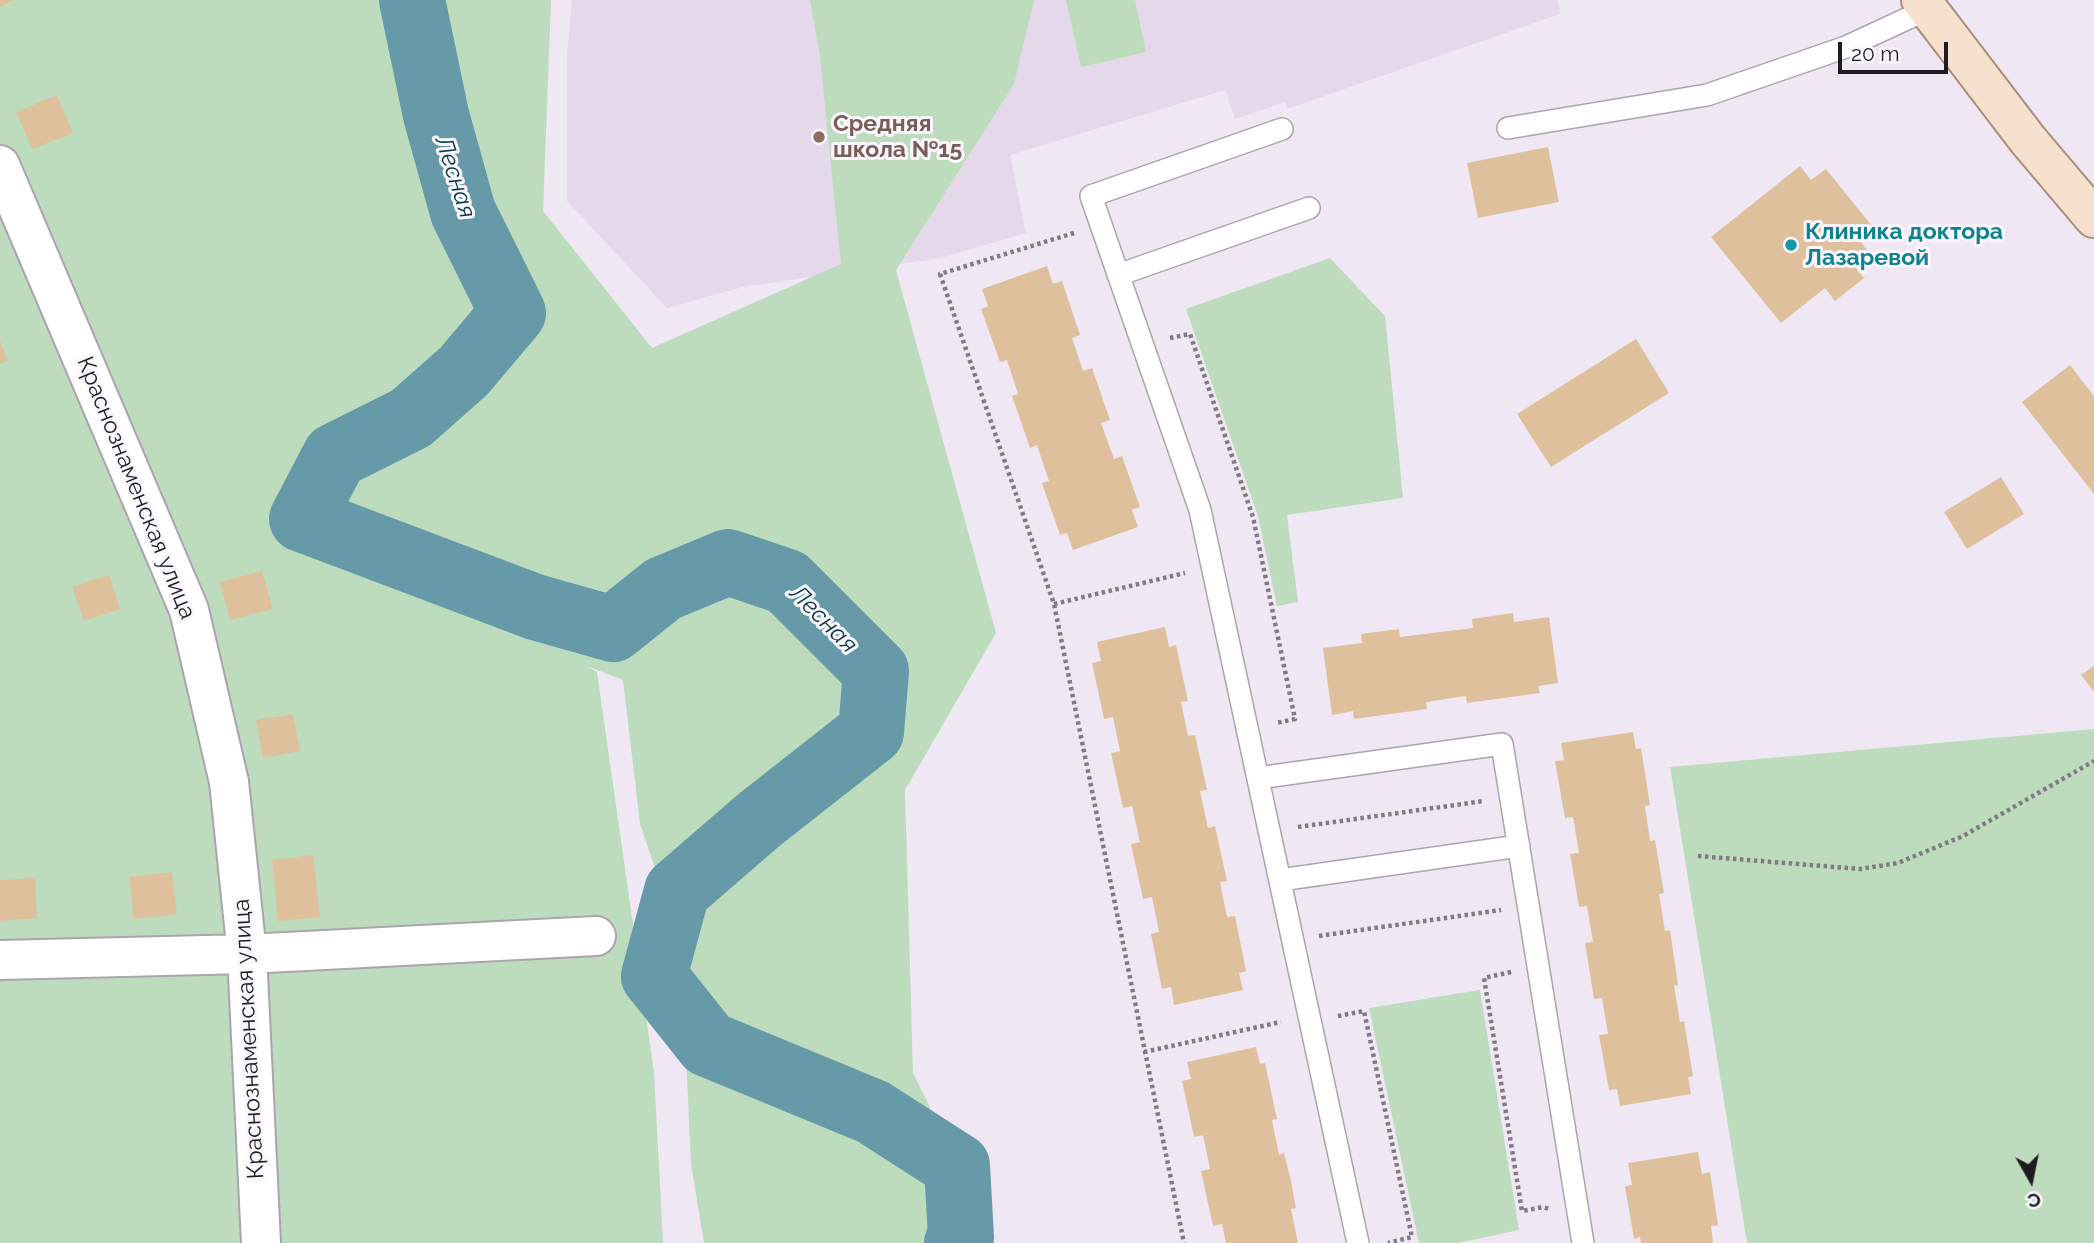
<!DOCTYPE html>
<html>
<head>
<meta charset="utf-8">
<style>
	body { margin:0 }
	#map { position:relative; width:2094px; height:1243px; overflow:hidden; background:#f0e7f4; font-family:Raleway,sans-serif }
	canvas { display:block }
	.north { position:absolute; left:1996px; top:1145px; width:70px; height:70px; -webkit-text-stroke:5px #fbf6fd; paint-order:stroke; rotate:171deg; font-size:19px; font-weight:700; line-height:28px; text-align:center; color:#1f1c21 }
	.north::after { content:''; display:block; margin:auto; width:24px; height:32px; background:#1f1c21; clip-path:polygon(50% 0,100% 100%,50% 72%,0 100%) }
	.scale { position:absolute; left:1838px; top:42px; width:110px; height:32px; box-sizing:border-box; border:4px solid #1f1c21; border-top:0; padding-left:9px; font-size:21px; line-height:24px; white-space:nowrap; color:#1f1c21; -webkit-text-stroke:5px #fbf6fd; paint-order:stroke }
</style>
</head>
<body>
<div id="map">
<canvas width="2094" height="1243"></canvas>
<div class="north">С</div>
<div class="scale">20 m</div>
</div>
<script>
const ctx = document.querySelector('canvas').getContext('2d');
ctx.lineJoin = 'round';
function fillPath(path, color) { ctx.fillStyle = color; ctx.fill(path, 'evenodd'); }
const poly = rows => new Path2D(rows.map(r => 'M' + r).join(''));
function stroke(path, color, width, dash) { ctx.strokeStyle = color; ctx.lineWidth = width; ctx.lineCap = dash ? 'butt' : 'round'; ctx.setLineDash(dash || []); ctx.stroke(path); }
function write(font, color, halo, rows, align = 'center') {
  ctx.font = font + ' Raleway,sans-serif'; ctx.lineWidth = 6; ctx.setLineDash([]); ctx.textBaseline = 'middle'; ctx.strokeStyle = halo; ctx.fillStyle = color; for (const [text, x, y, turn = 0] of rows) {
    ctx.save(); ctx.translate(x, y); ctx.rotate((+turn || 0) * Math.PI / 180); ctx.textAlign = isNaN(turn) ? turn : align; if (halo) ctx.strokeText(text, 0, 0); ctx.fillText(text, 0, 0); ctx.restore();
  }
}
fillPath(poly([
	[572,0,1558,0,1560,14,1287,109,1285,102,1235,119,1225,90,1010,155,1026,233,941,258,743,287,667,308,567,201,567,56]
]), '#e6d8eb');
fillPath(poly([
	[0,0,551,0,543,211,652,348,841,264,820,57,810,0,1034,0,1014,84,896,270,996,633,905,790,913,1073,988,1225,988,1243,704,1243,691,1164,681,945,640,824,623,680,587,666,597,672,654,1072,663,1243,0,1243],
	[361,437,332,534,302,518],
	[1066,0,1135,0,1146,52,1081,67],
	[1330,258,1385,316,1403,498,1287,515,1298,602,1277,606,1258,516,1186,309],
	[2094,729,2094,1243,1747,1243,1670,767],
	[1480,990,1519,1230,1458,1243,1419,1243,1369,1008]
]), '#bddcbe');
stroke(poly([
	[412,0,436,115,463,212,513,313,464,371,411,418,335,456,302,519,535,607,613,629,663,589,728,562,787,582,876,671,871,732,759,820,677,891,654,976,708,1044,873,1112,957,1166,961,1237,957,1243]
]), '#669aa9', 66);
fillPath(poly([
	[0,0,15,0,0,7],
	[57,95,73,133,32,149,16,112],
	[1548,147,1559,202,1478,218,1467,163],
	[1800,166,1811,180,1826,169,1872,226,1858,238,1869,253,1854,265,1864,278,1835,301,1825,288,1781,323,1711,237],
	[1047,266,1053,284,1062,281,1080,335,1072,338,1083,371,1092,368,1110,420,1101,423,1114,459,1122,456,1140,507,1132,510,1138,527,1073,550,1067,533,1060,535,1042,483,1049,481,1037,445,1030,448,1012,396,1018,394,1007,360,1000,362,981,309,988,306,982,289],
	[1636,339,1669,393,1551,467,1517,414],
	[0,341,8,360,0,364],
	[2070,365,2094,396,2094,494,2022,402],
	[2001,477,2024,514,1967,549,1944,512],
	[262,571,273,609,230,620,220,582],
	[109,575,120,609,84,621,72,587],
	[1513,613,1514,622,1549,617,1558,683,1538,686,1540,693,1467,703,1466,696,1426,702,1427,709,1354,719,1353,711,1332,715,1323,648,1362,643,1361,634,1399,629,1400,637,1473,628,1472,619],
	[1165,627,1169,647,1176,645,1188,701,1181,702,1188,736,1195,735,1207,790,1200,791,1208,828,1215,826,1227,881,1220,882,1227,917,1235,916,1246,971,1239,973,1243,990,1174,1005,1171,987,1162,989,1151,934,1159,932,1152,897,1143,899,1131,844,1140,842,1132,806,1123,808,1111,753,1120,751,1113,717,1104,719,1092,663,1101,661,1097,642],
	[2094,666,2094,692,2081,675],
	[293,714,300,751,263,758,256,720],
	[1633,732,1636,749,1641,748,1650,805,1645,806,1650,841,1655,840,1664,893,1659,894,1665,931,1670,930,1678,985,1674,986,1680,1022,1684,1021,1693,1076,1688,1077,1691,1094,1620,1106,1617,1089,1609,1090,1599,1035,1608,1034,1602,998,1594,999,1585,943,1593,942,1587,906,1579,907,1570,854,1579,853,1573,817,1565,818,1555,761,1564,760,1561,743],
	[313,855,320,917,278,921,272,860],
	[172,872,177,914,134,919,129,877],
	[35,878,37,918,0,921,0,880],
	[1256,1047,1260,1064,1265,1063,1277,1119,1272,1120,1279,1155,1284,1153,1291,1181,1296,1208,1291,1209,1298,1243,1226,1243,1222,1224,1213,1226,1201,1171,1210,1169,1203,1135,1194,1137,1182,1081,1191,1079,1187,1062],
	[1698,1152,1702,1174,1710,1172,1718,1225,1711,1226,1713,1243,1641,1243,1640,1237,1634,1239,1625,1186,1632,1185,1628,1163]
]), '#dec19c');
const service = poly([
	[1508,128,1707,95,1846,47,1928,9],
	[1282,129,1091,196,1200,510,1358,1243],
	[1118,275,1309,208],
	[1258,778,1502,744,1583,1243],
	[1280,880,1519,846]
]);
const minor = poly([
	[0,165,189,610,229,782,247,954,261,1243],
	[0,960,247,954,596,936]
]);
const primary = poly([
	[1921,0,2028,140,2094,218]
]);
stroke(service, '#aca3af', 24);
stroke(minor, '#aca3af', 42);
stroke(primary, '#a98e7c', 42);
stroke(poly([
	[1074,233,940,274,1054,604,1184,1243],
	[1170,338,1190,334,1253,517,1295,719,1276,723],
	[1054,604,1185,573],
	[1298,827,1484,801],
	[1698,856,1860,869,1898,863,1963,836,2094,761],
	[1319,936,1501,910],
	[1511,972,1484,978,1522,1211,1543,1207,1549,1209],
	[1338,1016,1364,1011,1412,1237,1388,1243],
	[1144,1052,1281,1022]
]), '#807a82', 4.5, [3.5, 3.5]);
stroke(service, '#fff', 21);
stroke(minor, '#fff', 38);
stroke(primary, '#f8e0ce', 38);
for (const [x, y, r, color] of [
	[819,137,7,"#8d6e63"],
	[1791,245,7,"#0f9aa8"]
]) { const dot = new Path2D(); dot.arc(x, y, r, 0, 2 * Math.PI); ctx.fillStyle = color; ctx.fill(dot); stroke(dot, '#fbf6fd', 2.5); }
write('bold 23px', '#785e54', '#fbf6fd', [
	["Средняя",833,124],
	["школа №15",833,150]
], 'left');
write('bold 23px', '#0d838f', '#fbf6fd', [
	["Клиника доктора",1805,232],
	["Лазаревой",1805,258]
], 'left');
write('23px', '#1f1c21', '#fbf6fd', [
	["Краснознаменская улица",136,488,68],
	["Краснознаменская улица",249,1039,-93]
]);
write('italic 24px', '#063a45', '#fbf6fd', [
	["Лесная",455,177,72],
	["Лесная",823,619,45]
]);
</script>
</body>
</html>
